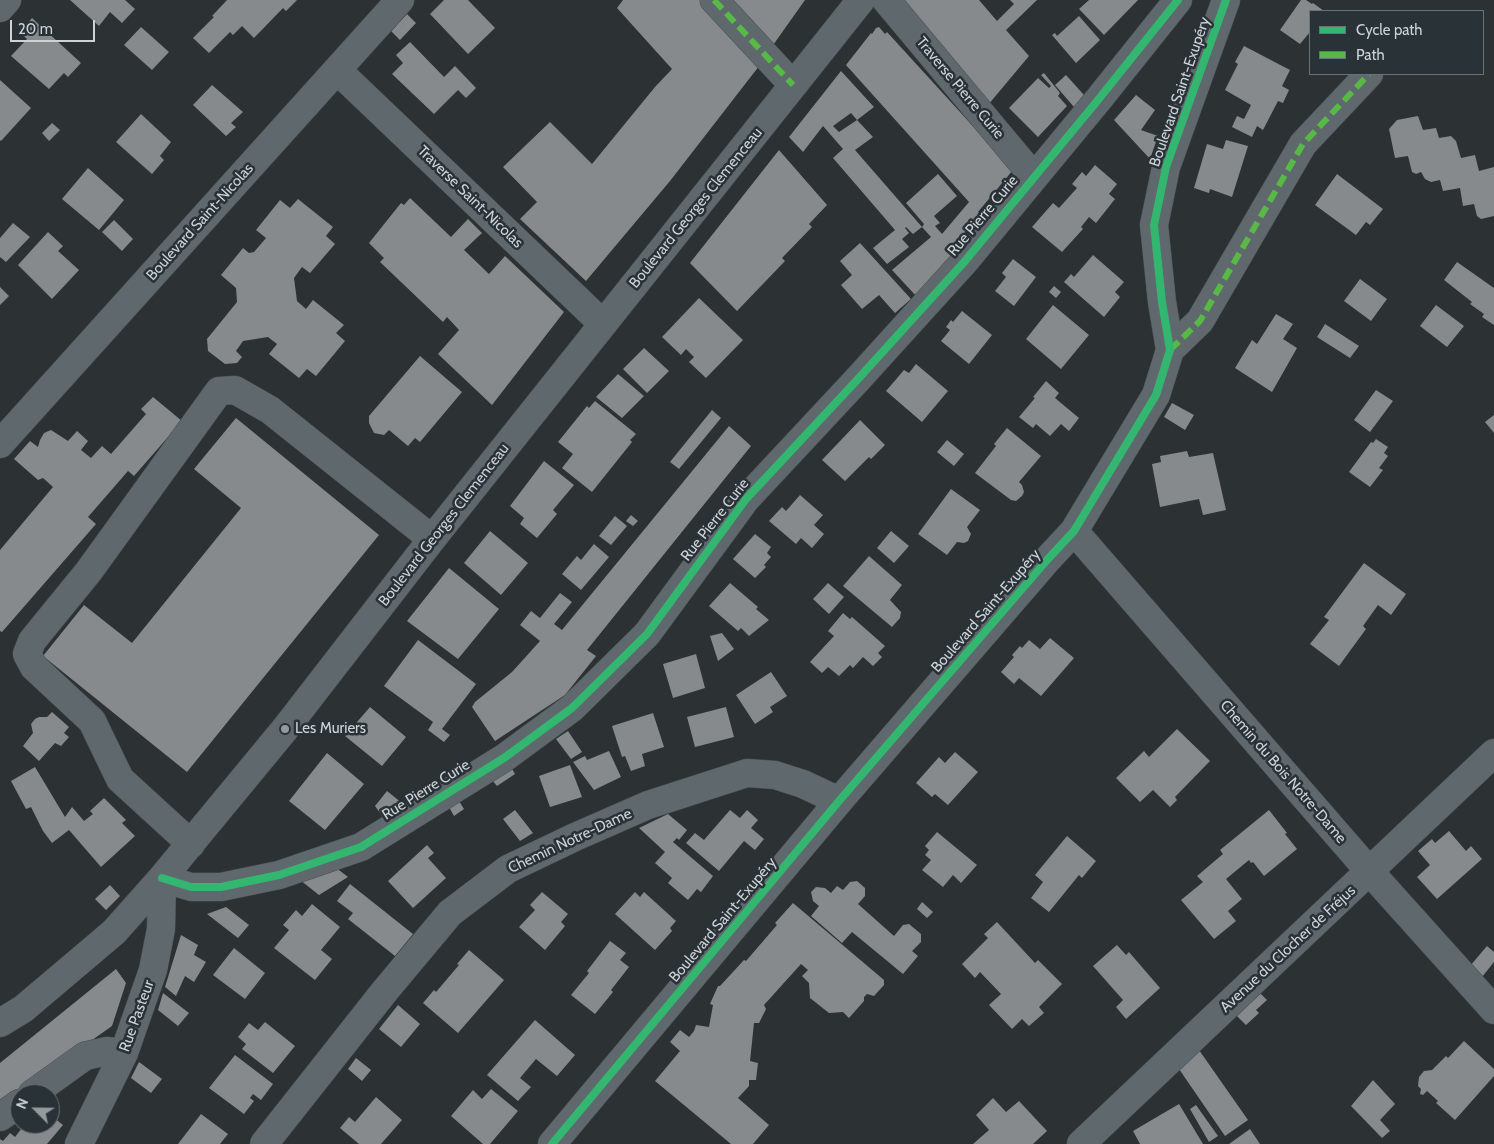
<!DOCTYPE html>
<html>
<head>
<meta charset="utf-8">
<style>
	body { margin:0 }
	#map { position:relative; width:1494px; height:1144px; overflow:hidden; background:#2c3134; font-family:Cabin,sans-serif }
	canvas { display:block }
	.legend { position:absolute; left:1309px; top:10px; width:175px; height:65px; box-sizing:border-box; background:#293237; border:1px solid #6b7277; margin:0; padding:6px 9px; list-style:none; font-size:15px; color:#cdd3d6 }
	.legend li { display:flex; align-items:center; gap:10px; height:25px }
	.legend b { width:25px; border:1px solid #6b7277 }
	.north { position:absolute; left:10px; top:1084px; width:50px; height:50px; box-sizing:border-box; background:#293237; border:1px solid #6b7277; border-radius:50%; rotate:293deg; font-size:14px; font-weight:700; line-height:20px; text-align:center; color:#cdd3d6 }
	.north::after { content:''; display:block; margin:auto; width:18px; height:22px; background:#959a9d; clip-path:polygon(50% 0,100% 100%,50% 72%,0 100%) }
	.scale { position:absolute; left:10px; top:20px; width:85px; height:22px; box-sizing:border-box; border:2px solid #cdd3d6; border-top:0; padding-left:6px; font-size:15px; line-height:18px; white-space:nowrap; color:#cdd3d6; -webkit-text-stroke:4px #293237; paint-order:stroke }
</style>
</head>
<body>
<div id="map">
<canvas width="1494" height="1144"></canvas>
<ul class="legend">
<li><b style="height:6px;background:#33b770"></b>Cycle path</li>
<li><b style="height:6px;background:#58b947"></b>Path</li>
</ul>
<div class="north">N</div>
<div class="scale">20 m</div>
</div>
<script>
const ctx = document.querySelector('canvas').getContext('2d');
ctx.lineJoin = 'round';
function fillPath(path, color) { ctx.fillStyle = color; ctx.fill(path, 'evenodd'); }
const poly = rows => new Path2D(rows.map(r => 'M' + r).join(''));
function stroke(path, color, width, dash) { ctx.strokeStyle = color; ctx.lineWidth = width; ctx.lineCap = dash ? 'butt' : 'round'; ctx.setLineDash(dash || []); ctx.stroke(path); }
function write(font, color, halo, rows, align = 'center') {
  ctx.font = font + ' Cabin,sans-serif'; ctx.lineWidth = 5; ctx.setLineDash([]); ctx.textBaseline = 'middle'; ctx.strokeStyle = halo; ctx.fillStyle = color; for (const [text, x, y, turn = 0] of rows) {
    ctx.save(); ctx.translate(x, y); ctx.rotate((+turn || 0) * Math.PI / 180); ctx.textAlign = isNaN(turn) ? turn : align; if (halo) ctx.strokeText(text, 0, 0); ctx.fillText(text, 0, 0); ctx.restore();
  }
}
fillPath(poly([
	[70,0,125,0,135,9,122,23,110,12,99,26],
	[227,0,297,0,286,11,283,8,254,38,242,26,233,35,230,32,209,53,193,38,214,17,212,16],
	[444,0,468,0,495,28,468,54,430,14],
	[623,0,705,0,763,61,670,181,586,281,520,219,537,202,503,167,550,122,592,164,655,87,672,69,617,8],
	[724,0,805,0,771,48],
	[896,0,979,0,997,21,1014,4,1010,0,1037,0,1006,30,1029,56,988,105],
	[1089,0,1138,0,1104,35,1079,9],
	[1301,0,1306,0,1312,4,1313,3,1324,11,1310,11,1310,32,1300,44,1280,30],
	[407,14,416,23,400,40,391,31],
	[1079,16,1100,40,1076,63,1052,35,1055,33,1057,36],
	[32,18,81,63,68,77,64,73,49,89,11,56,27,39,20,32],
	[141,27,169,52,152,70,124,45],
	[879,27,885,34,887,32,1013,170,978,212,984,218,980,223,976,219,952,248,956,252,917,297,892,270,931,237,922,227,913,234,906,227,905,228,909,233,902,239,909,247,887,264,873,248,895,230,833,158,843,149,823,126,803,152,789,137,841,71,874,107,857,120,851,113,833,126,839,132,857,120,873,137,855,150,922,227,924,224,906,203,938,174,957,196,934,216,940,223,935,226,942,234,969,202,846,65,871,33,872,34,876,28],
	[410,42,444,77,455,66,476,88,466,98,458,90,434,114,392,74,403,63,396,55],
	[1244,46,1290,70,1282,86,1289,90,1283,103,1278,101,1263,130,1257,126,1252,137,1232,127,1237,116,1244,119,1251,105,1225,90,1238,64,1235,62],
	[1044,73,1060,93,1058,96,1067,106,1038,137,1009,108,1038,78,1049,88,1051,86,1041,75],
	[1066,75,1084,95,1074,107,1055,85],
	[0,80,31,108,1,141,0,140],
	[212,85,243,112,231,123,236,127,226,136,193,105],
	[1136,95,1155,110,1141,130,1158,136,1150,159,1114,120],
	[141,114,171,142,160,156,164,160,152,174,116,142],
	[1418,116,1423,130,1436,128,1439,138,1451,136,1456,141,1461,158,1475,155,1479,171,1494,167,1494,216,1481,219,1477,216,1474,204,1463,206,1460,188,1443,191,1440,180,1431,182,1425,179,1421,172,1416,174,1412,172,1408,156,1395,158,1389,129,1397,120],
	[52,123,60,130,49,141,42,133],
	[1226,140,1248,146,1232,197,1210,189,1209,193,1194,188,1207,144,1223,149],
	[779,150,827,205,809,224,812,227,782,258,785,261,737,311,690,263],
	[1095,165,1117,184,1109,194,1115,199,1096,223,1089,217,1081,227,1083,229,1062,252,1032,227,1053,203,1059,208,1077,188,1072,184,1082,172,1086,176],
	[88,168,124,200,99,230,62,199],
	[1337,174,1383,209,1370,225,1366,222,1356,235,1315,205],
	[410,198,451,237,468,219,482,233,464,250,489,274,505,256,564,312,492,405,438,354,459,330,447,317,443,322,380,262,384,258,369,243,401,203,404,205],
	[298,199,333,227,326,236,335,244,310,273,302,267,294,278,297,301,306,309,313,300,344,325,336,333,345,341,316,376,307,369,299,378,269,354,277,344,268,337,243,341,236,351,242,357,237,363,225,364,208,351,207,339,237,302,236,288,221,275,243,248,249,253,254,252,266,238,256,230,280,200,290,208],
	[114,220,133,239,122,251,102,232],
	[13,223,30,237,6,262,0,257,0,238],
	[48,232,63,246,58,251,79,270,52,299,18,265],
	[860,243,911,299,895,313,879,295,862,309,841,285,852,275,840,261],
	[1093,255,1124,282,1115,292,1120,297,1104,317,1064,282,1071,274,1074,277],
	[1013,259,1036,277,1014,306,995,291,1006,277,1002,273],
	[1457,262,1494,288,1494,325,1482,317,1484,314,1470,304,1472,302,1444,280],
	[1360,279,1387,299,1371,321,1344,301],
	[1054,286,1061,292,1056,298,1049,292],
	[0,287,9,296,0,305],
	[699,298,743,340,706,378,689,362,694,357,686,349,681,355,662,337],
	[1053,305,1089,335,1061,369,1026,339],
	[1436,305,1464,326,1447,347,1420,326],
	[962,311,992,335,969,364,941,341,950,330,946,327,951,320,953,322],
	[1276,314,1293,324,1283,339,1297,348,1272,392,1235,368,1252,340,1257,344],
	[1325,324,1359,346,1350,358,1317,337],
	[644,348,669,371,647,393,623,369],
	[420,356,462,392,420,442,415,438,408,446,389,430,384,435,374,433,369,423,369,416],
	[916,364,948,391,922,422,886,391,904,370,909,373],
	[618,374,644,396,622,418,596,397],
	[1046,381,1059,393,1055,398,1079,418,1069,431,1061,424,1050,436,1036,424,1033,428,1019,417,1035,398,1033,397],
	[1376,390,1393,401,1370,432,1354,420],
	[153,397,182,421,134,476,128,471,88,517,96,524,2,632,0,631,0,550,53,487,43,478,38,480,14,459,30,441,38,447,40,440,44,433,51,430,68,441,77,431,88,441,81,450,91,458,102,446,111,454,146,414,141,409],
	[595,401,636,434,630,440,632,442,592,492,562,468,573,454,558,442,587,406,589,408],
	[1172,403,1194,415,1185,430,1164,417],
	[712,410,721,418,679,469,670,462],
	[1494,415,1494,433,1485,422],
	[236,418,379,535,187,772,43,656,84,605,132,643,241,508,194,469],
	[860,420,885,445,871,459,869,457,845,481,822,460],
	[729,426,751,446,587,650,596,656,565,695,495,741,472,707,475,702,512,672,540,641,520,625,531,611,540,618,560,593,572,602,554,624,562,630],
	[1007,428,1041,456,1019,482,1022,485,1024,492,1022,496,1016,501,1011,500,975,473,996,446,994,444],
	[1376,439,1388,447,1384,453,1388,456,1379,468,1383,470,1370,487,1349,472,1371,442,1373,443],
	[947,440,964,454,954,466,937,452],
	[1187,451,1189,457,1213,453,1226,510,1203,515,1199,499,1160,507,1152,464,1161,462,1160,456],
	[544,461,574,485,553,510,557,514,537,538,520,524,524,518,510,506],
	[951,489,980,510,967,527,971,534,968,541,964,543,957,542,947,555,918,534],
	[800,495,823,515,814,525,824,534,812,548,801,538,796,544,769,521,782,507,786,511],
	[631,515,638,521,633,526,626,521],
	[615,516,627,526,611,545,599,536],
	[490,531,528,563,501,595,464,563],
	[891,531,909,546,894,563,877,548],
	[755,534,771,547,767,553,771,557,764,565,766,567,755,578,733,559],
	[594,544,609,557,581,590,562,574,577,556,581,560],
	[869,556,902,585,890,600,901,612,900,618,892,627,843,586],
	[1364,563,1406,594,1391,615,1378,605,1363,626,1366,629,1339,666,1310,644,1329,620,1324,617],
	[449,568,499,609,458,659,407,621],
	[730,583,758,607,756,609,769,620,749,636,741,628,738,631,709,606],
	[828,583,844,597,829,614,813,599],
	[843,613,850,619,852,617,885,646,878,653,882,657,873,666,863,657,853,668,850,665,839,676,828,667,822,673,810,662,834,636,828,631],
	[722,633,734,649,718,661,710,636],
	[1050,638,1074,658,1041,696,1019,678,1014,684,1001,672,1014,657,1012,655,1020,646,1022,648,1029,640,1040,649],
	[418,640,476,684,442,729,450,735,444,742,428,730,433,722,384,686],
	[696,654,705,688,673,698,663,664],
	[771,672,787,696,770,707,773,712,755,724,736,695],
	[370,707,406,737,382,766,345,736],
	[726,707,734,737,695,747,687,717],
	[52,712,69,727,64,733,69,737,61,746,55,743,39,761,23,746,33,733,31,724,35,719,39,717,47,717],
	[653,713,664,747,642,754,645,766,631,771,625,756,622,757,612,726],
	[1177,729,1210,761,1175,797,1177,800,1170,807,1153,790,1140,802,1116,778,1144,751,1149,757],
	[568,731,582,752,571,759,556,739],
	[609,751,621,777,594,790,573,762,585,756,587,760],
	[955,752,978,772,948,805,935,794,932,797,916,783,939,757,945,763],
	[327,753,364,784,325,830,289,801],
	[570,765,582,797,550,807,539,776],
	[35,767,65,817,72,807,84,821,93,814,90,811,104,798,126,820,122,823,135,836,101,867,69,830,52,843,43,831,31,807,26,809,11,781],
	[511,767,515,774,497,786,492,780],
	[387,791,407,807,384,819,375,806],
	[459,801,464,809,454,816,449,807],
	[515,810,533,833,520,841,503,819],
	[730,810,740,818,747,810,758,820,751,828,764,839,755,850,744,841,719,871,686,843,695,833,704,840],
	[1269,810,1287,833,1285,834,1297,849,1264,876,1253,862,1251,863,1249,860,1226,879,1242,899,1228,911,1236,921,1214,939,1181,900,1203,882,1197,876,1223,854,1220,850],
	[668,814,687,830,679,840,677,838,673,842,713,876,701,892,697,889,688,900,668,883,672,878,655,863,665,852,639,828],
	[1449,831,1466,851,1471,846,1482,859,1437,899,1417,877,1430,865,1418,851,1432,839,1435,843],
	[937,832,977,865,961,883,953,875,943,887,922,870,931,860,925,855,929,850,925,846],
	[1067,836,1096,861,1082,878,1079,875,1049,912,1031,898,1043,882,1035,875],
	[427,845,434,853,428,858,446,878,413,908,388,881],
	[335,867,348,877,319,895,300,880],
	[857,881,865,888,865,896,858,904,894,936,903,925,909,924,921,934,921,942,912,951,918,956,903,974,852,932,842,943,811,916,819,906,813,901,811,892,816,887,825,888,831,893,837,886,843,890,850,882],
	[350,884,413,934,395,956,348,919,353,913,337,901],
	[110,885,120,896,106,910,95,899],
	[542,892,568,914,561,922,565,926,545,950,519,927,535,910,530,905],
	[635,892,640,897,644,892,676,921,670,928,672,931,655,950,615,914],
	[922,902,933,912,927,918,917,909],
	[793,903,884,980,884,985,874,996,867,994,864,997,864,1001,849,1018,843,1012,829,1013,810,998,809,983,802,976,808,970,801,964,764,1005,766,1009,759,1023,754,1023,750,1061,758,1063,756,1080,749,1080,749,1086,738,1098,769,1125,753,1144,731,1144,655,1081,680,1051,670,1042,680,1030,689,1037,694,1031,696,1025,709,1027,713,1005,710,1004,718,986,720,986,744,960,746,961,777,925,775,923],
	[312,904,340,927,321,950,332,959,315,980,274,948,289,930,283,925,296,910,302,916],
	[226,907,249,925,238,938,207,914],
	[997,922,1035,963,1038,960,1062,984,1039,1007,1044,1013,1029,1026,1022,1019,1012,1029,989,1005,1001,994,980,972,975,978,962,964,988,938,984,934],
	[181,935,198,945,194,955,206,962,194,982,185,976,176,996,165,987],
	[610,941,626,953,620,960,629,967,611,990,613,992,595,1014,571,995,589,973,587,971],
	[1117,945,1126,955,1129,952,1160,988,1126,1019,1116,1007,1123,1000,1093,966],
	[1487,946,1494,952,1494,962,1482,977,1470,966],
	[234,948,265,973,245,999,213,975],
	[469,950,504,980,458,1033,423,1003,434,990,436,992,459,965,457,964],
	[116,969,126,983,112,1026,0,1105,0,1063],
	[163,993,189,1013,178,1026,158,1010],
	[1260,993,1267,1000,1256,1010,1259,1013,1246,1025,1236,1015],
	[398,1005,420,1024,401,1047,379,1029],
	[535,1020,575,1055,557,1076,536,1059,520,1078,531,1087,518,1101,487,1075],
	[265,1022,295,1046,273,1073,242,1049,246,1044,238,1037,249,1023,258,1030],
	[1464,1041,1494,1069,1494,1076,1455,1120,1436,1103,1438,1101,1427,1091,1423,1095,1420,1094,1421,1089,1418,1086,1419,1077,1424,1071,1432,1070,1446,1056,1448,1058],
	[1199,1050,1248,1120,1225,1136,1179,1069],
	[235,1055,273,1084,261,1100,253,1094,250,1098,254,1101,244,1114,209,1088],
	[356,1058,371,1070,362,1081,348,1069],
	[139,1062,162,1079,151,1093,131,1078],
	[1373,1080,1395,1104,1380,1120,1390,1131,1382,1138,1351,1106],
	[491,1089,518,1111,490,1144,483,1144,451,1116,473,1090,482,1099],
	[376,1097,402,1120,381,1144,359,1144,340,1128,349,1117,355,1122],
	[993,1098,1006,1112,1019,1101,1047,1131,1033,1144,973,1144,989,1130,976,1115],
	[1179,1104,1203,1144,1140,1144,1133,1131],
	[1196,1105,1218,1136,1209,1142,1190,1109],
	[201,1114,228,1134,220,1144,178,1144],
	[50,1115,63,1125,47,1144,0,1144,0,1139,3,1141,10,1133,15,1137,25,1124,50,1124],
	[1250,1129,1260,1144,1229,1144]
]), '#868a8c');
const minor = poly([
	[714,0,793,85],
	[886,0,1034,177],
	[0,8,7,0],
	[337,70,603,324],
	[1170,350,1200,321,1303,144,1369,74],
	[0,444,400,0],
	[1074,531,1370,872,1494,1010],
	[191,844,120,779,92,721,34,667,27,654,32,641,89,571,219,391,235,390,270,410,432,539],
	[162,878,191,887,221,887,279,875,361,847,504,758,572,708,647,634,746,499,858,379,965,261,1098,100,1178,0],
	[0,1023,23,1009,114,932,162,878,285,729,432,539,861,0],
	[32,1094,85,1056,107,1051,124,1053],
	[0,1117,20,1103],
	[79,1144,124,1053,153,970,161,929,162,878],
	[264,1144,384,992,450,913,508,869,575,837,648,805,747,773,775,775,803,784,839,801],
	[552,1144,839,801,1047,560,1074,531,1156,395,1170,350,1162,302,1154,225,1166,167,1226,0],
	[1081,1144,1494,753]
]);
stroke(minor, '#4a4e50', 29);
stroke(minor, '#5f686d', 28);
stroke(poly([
	[714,0,793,85],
	[1170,350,1200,321,1303,144,1369,74]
]), '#58b947', 6, [12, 6]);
stroke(poly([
	[162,878,191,887,221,887,279,875,361,847,504,758,572,708,647,634,746,499,858,379,965,261,1098,100,1178,0],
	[552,1144,839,801,1047,560,1074,531,1156,395,1170,350,1162,302,1154,225,1166,167,1226,0]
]), '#33b770', 8);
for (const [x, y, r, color] of [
	[285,729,5,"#959a9d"]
]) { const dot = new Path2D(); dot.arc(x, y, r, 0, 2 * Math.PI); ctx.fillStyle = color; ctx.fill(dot); stroke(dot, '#293237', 2); }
write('15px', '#cdd3d6', '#293237', [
	["Traverse Pierre Curie",960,88,50],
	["Boulevard Saint-Exupéry",1180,92,-71],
	["Traverse Saint-Nicolas",470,197,44],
	["Boulevard Georges Clemenceau",696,208,-51],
	["Rue Pierre Curie",983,216,-50],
	["Boulevard Saint-Nicolas",200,222,-48],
	["Rue Pierre Curie",715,520,-52],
	["Boulevard Georges Clemenceau",444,525,-52],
	["Boulevard Saint-Exupéry",986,611,-49],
	["Chemin du Bois Notre-Dame",1283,772,49],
	["Rue Pierre Curie",426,790,-32],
	["Chemin Notre-Dame",570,841,-25],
	["Boulevard Saint-Exupéry",723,920,-50],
	["Avenue du Clocher de Fréjus",1288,949,-43],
	["Rue Pasteur",137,1016,-70]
]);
write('15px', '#cdd3d6', '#293237', [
	["Les Muriers",295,729]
], 'left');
</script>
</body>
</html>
